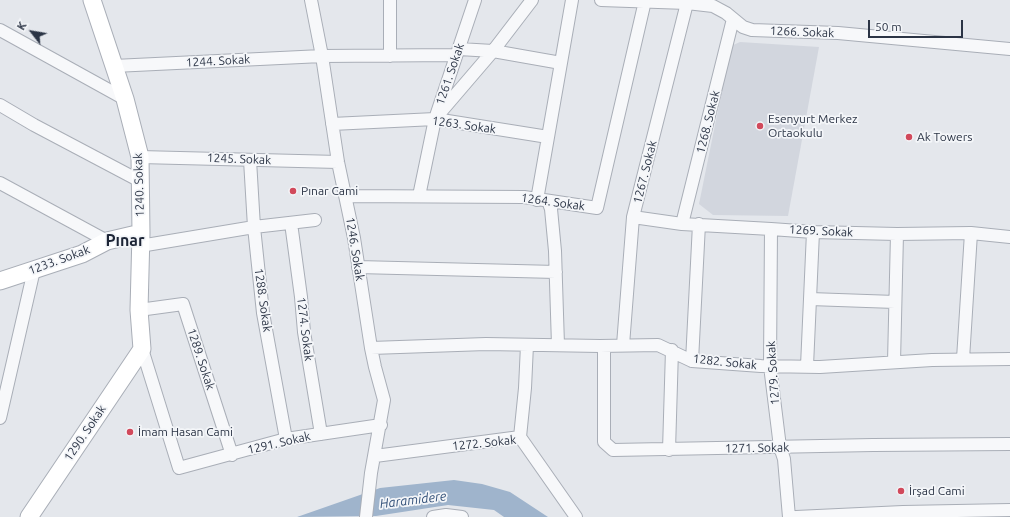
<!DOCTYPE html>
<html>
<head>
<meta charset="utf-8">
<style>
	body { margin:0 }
	#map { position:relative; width:1010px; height:517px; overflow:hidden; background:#e4e7ec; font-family:Ubuntu,sans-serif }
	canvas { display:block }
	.north { position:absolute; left:12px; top:12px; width:40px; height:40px; -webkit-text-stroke:3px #f4f6f9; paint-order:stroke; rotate:301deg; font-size:11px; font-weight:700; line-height:16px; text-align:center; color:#2b3445 }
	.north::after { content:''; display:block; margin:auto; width:14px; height:18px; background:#2b3445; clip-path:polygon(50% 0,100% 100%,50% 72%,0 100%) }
	.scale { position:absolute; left:868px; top:20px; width:95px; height:18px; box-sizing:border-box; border:2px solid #2b3445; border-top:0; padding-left:5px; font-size:12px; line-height:14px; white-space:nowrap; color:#2b3445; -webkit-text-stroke:3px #f4f6f9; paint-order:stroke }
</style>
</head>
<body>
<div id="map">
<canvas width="1010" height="517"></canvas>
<div class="north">K</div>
<div class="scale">50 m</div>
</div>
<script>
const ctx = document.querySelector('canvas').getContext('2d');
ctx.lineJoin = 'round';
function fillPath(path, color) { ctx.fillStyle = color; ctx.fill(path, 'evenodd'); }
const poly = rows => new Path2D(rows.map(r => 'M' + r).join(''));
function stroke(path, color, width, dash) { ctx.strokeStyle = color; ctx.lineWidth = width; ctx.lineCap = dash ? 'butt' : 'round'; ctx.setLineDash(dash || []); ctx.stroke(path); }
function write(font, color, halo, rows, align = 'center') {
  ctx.font = font + ' Ubuntu,sans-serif'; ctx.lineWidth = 3.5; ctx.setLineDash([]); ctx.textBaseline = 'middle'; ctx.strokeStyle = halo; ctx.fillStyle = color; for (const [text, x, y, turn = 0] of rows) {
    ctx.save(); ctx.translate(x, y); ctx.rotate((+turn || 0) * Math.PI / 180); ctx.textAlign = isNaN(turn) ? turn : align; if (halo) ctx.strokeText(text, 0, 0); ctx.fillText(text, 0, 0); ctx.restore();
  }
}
fillPath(poly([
	[740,42,819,47,788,216,713,215,699,204,731,46]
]), '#d2d6de');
fillPath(poly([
	[454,480,482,484,510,492,548,517,504,517,494,510,448,505,376,516,297,517,380,488]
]), '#9fb4cc');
const street = poly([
	[311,0,322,56,338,162,354,238,371,348,375,367,384,400,371,473,366,517],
	[390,0,390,56],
	[601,0,687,3,713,6,726,13,743,27,752,30,838,33,1010,49],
	[0,30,125,99],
	[459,49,493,51,561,63],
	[114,66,322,56,456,55],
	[0,105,34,125,140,181],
	[439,114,493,51,532,0],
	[332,124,435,119,548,137],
	[140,157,338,162],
	[250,160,254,227,263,313,286,439],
	[0,183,107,241],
	[345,196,524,197,597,208,645,1],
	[419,196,435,119,475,0],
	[537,200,572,0],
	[548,201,551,209,555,251,558,345],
	[633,217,682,224,771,229,813,232,897,234,971,233,1010,237],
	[291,223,301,297,304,332,321,434],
	[682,224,733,19],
	[771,229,770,366,780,447,784,459,789,517],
	[140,246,254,227,315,220],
	[358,267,556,272],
	[810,299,895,302],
	[139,310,183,304,232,455],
	[623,345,633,217,687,3],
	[604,346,604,442,613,450,873,445,1010,444],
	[371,348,486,344,600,346,658,345,692,361,761,366,820,367,932,360,1010,359],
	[142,349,179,468,286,439,381,425],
	[963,359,971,233],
	[692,361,699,224],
	[894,362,897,234],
	[807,366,813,232],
	[0,418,34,270],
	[520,437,525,388,527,345],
	[669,450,672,350],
	[375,456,520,437,576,517],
	[433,517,446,515,462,517],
	[796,517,903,512,1010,510]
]);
const secondary = poly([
	[0,281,82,254,107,241,141,233],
	[29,517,142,349,139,310,141,233,140,157,125,99,92,0]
]);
stroke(street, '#a9aeb7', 14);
stroke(secondary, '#a9aeb7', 19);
stroke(street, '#f7f8fa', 12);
stroke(secondary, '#fff', 17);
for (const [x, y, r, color] of [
	[760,126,4,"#d1495b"],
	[909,137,4,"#d1495b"],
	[293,191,4,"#d1495b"],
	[130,432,4,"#d1495b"],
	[901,491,4,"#d1495b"]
]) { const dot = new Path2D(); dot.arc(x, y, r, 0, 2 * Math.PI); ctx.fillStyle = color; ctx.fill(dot); stroke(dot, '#f4f6f9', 1.5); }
write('12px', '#2b3445', '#f4f6f9', [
	["1266. Sokak",802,32,2],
	["1244. Sokak",218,61,-3],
	["1261. Sokak",450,74,-71],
	["1268. Sokak",708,122,-76],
	["1263. Sokak",464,125,8],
	["1245. Sokak",239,159,2],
	["1267. Sokak",645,172,-76],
	["1240. Sokak",139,185,-92],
	["1264. Sokak",553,202,8],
	["1269. Sokak",821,231,3],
	["1246. Sokak",355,249,81],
	["1233. Sokak",59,260,-20],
	["1288. Sokak",263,300,82],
	["1274. Sokak",305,329,83],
	["1289. Sokak",201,359,72],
	["1282. Sokak",725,362,6],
	["1279. Sokak",773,373,-94],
	["1290. Sokak",85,433,-56],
	["1291. Sokak",279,443,-13],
	["1272. Sokak",484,443,-6],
	["1271. Sokak",757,448,-1]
]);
write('12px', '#2b3445', '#f4f6f9', [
	["Esenyurt Merkez",768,119],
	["Ortaokulu",768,133],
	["Ak Towers",917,137],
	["Pınar Cami",301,191],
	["İmam Hasan Cami",138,432],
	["İrşad Cami",909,491]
], 'left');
write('italic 13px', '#34527a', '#f4f6f9', [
	["Haramidere",413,500,-7]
]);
write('bold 16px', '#1d2536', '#f4f6f9', [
	["Pınar",125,241]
]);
</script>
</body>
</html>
